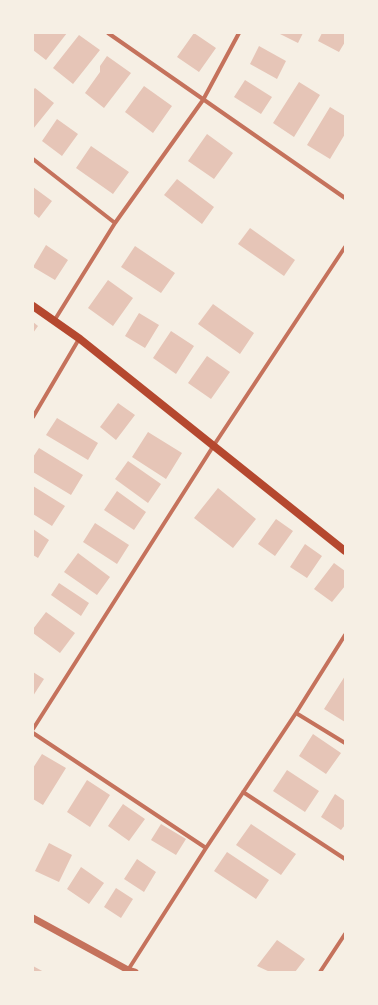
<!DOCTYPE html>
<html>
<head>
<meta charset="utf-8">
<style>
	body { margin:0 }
	#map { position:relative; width:378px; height:1005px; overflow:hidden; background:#f6efe4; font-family:"DejaVu Sans",sans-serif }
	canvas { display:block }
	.frame { position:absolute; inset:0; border:34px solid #f6efe4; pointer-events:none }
</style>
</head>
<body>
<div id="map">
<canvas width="378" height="1005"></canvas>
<div class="frame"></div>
</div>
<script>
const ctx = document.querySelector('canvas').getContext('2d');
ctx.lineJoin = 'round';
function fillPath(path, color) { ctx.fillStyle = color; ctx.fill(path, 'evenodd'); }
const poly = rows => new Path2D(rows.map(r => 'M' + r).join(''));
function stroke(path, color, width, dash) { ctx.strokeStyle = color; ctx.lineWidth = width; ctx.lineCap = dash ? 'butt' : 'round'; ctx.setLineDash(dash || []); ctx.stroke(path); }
fillPath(poly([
	[33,33,67,33,46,60,33,50],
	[194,33,216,48,199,72,177,57],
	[278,33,303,33,298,43],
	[322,33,345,33,345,42,339,52,318,41],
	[79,35,100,50,73,84,53,68],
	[259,46,286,61,277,79,250,64],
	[107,56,131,73,104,108,85,93,100,72,100,66],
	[245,80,272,97,261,114,234,97],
	[299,82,320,95,294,137,273,123],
	[144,86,172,106,153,133,125,112],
	[35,88,54,103,33,129,33,90],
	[330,107,345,116,345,134,330,159,307,145],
	[57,119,78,134,62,156,42,141],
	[207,134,233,153,214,179,188,161],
	[91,146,129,172,113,194,76,168],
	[177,179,214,207,202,224,164,195],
	[33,187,52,201,39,218,33,213],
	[250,228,295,260,284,276,238,244],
	[46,245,68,260,55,280,33,267],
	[135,246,175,273,161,293,121,267],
	[108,280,133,298,113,326,88,308],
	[213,304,254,333,240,354,198,324],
	[139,313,159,325,145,348,125,336],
	[33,322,38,326,33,333],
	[171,331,194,346,176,374,153,358],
	[207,356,230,372,211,399,188,383],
	[118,403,135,415,116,440,100,427],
	[57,418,98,443,88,460,46,435],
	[148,432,182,453,166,479,132,457],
	[39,448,83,475,71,495,33,472,33,457],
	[128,461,161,484,148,503,115,479],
	[33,486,65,506,52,526,33,514],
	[218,488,256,519,233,548,194,518],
	[117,491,146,512,134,530,104,510],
	[276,519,293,531,275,556,258,544],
	[95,523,129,545,117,564,83,542],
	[33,529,49,540,38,558,33,555],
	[305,544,322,556,307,578,290,567],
	[78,553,110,577,97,595,64,572],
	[334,563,345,571,345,586,332,602,314,589],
	[59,583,89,603,81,616,51,595],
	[46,612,75,633,60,653,33,633,33,629],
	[33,672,44,679,33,696],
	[345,676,345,722,324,709],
	[313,734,341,753,326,774,299,756],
	[42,754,66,768,43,805,33,799,33,768],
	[287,770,319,791,305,812,273,791],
	[87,780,110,795,90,827,67,812],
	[335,794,345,801,345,825,341,830,321,817],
	[123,804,145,819,129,841,108,826],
	[161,824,186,839,176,855,151,840],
	[251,824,296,854,281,875,236,845],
	[49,843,72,855,59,882,35,871],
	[227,852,269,880,256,899,214,871],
	[137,859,156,872,144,892,124,879],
	[81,867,104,883,89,904,67,889],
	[116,888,133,899,121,918,104,907],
	[277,940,305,959,295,972,270,972,257,966],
	[33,966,44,972,33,972]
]), '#e6c5b7');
stroke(poly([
	[108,33,345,198],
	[33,159,115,223],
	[54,321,115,223,203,100,239,33],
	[33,417,79,339],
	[296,713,345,743],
	[33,729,214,445,345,247],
	[33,733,206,848],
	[243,792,345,859],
	[128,970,206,848,296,713,345,635],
	[320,972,345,934]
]), '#c5725c', 4);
stroke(poly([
	[33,918,128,970,135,972]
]), '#c5725c', 7);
stroke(poly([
	[33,306,80,339,345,551]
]), '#b5482f', 8);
</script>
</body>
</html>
